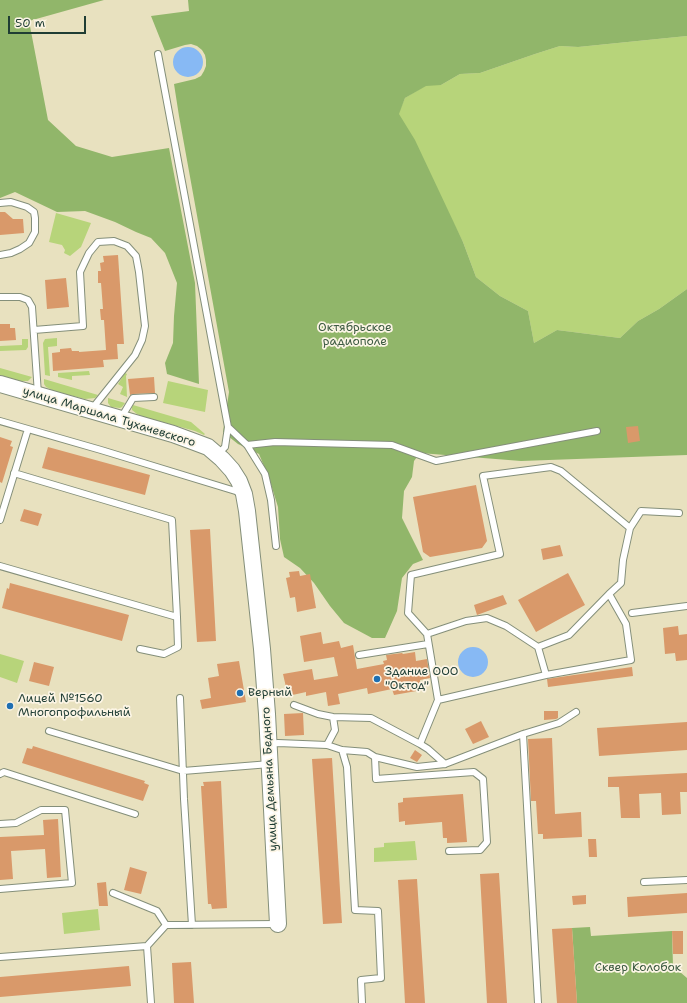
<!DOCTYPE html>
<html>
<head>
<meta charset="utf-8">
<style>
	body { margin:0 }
	#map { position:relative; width:687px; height:1003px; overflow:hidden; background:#e8e1bf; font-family:"Shantell Sans",sans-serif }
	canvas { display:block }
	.scale { position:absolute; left:8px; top:16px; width:78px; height:18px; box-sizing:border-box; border:2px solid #1f3d34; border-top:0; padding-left:5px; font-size:12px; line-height:14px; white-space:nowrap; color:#1f3d34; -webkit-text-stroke:3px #fcf5e5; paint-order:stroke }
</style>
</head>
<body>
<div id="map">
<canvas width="687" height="1003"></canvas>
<div class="scale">50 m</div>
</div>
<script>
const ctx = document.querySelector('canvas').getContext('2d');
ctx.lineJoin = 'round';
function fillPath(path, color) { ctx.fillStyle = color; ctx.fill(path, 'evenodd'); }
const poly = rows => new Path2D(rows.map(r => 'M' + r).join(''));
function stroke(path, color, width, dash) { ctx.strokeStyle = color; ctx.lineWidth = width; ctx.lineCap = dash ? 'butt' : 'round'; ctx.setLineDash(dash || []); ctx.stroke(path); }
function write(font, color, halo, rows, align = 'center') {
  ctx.font = font + ' "Shantell Sans",sans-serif'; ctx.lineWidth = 3.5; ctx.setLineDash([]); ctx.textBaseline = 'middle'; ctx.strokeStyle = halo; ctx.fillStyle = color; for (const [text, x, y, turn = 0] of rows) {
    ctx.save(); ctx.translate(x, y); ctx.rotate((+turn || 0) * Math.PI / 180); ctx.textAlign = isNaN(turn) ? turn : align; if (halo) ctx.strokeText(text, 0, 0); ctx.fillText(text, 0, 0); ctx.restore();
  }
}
fillPath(poly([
	[687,36,687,289,659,309,638,321,620,338,557,330,534,343,528,311,500,296,476,277,463,242,398,114,405,98,426,85,441,85,460,74,480,73,535,54,560,46,578,47],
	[56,213,91,223,81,247,70,256,64,253,65,250,62,245,49,242],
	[57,338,57,346,48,347,50,376,45,375,43,343,45,339],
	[22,339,28,339,28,347,26,350,0,351,0,346,22,345],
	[0,368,32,377,28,381,20,381,0,375],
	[89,371,90,375,72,376,72,380,58,377,58,373],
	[125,373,127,374,126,376,127,397,120,394,123,387,118,384],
	[44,379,98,395,95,398,85,399,54,391,46,387,44,384],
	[168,381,208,390,205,412,163,403],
	[108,398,125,403,122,407,120,408,111,407,108,403],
	[133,405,191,422,205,434,204,435,195,431,144,417,137,414,132,410,132,407],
	[0,654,24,661,17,683,0,677],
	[415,841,417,860,374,862,374,848,384,847,384,843],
	[98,909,100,930,64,934,62,913]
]), '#b7d47a');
fillPath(poly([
	[0,0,104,0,29,21,48,120,76,146,112,157,169,148,195,283,199,384,167,374,165,363,173,343,174,316,177,283,165,253,151,238,136,232,115,222,85,211,57,212,15,192,0,198],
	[188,0,687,0,687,36,578,47,560,46,535,54,480,73,460,74,441,85,426,86,405,98,399,114,415,140,463,242,476,277,500,296,528,311,534,343,557,330,620,338,638,321,659,309,687,289,687,455,521,461,420,453,414,461,412,477,404,491,402,518,423,560,413,564,402,578,397,611,385,638,372,638,344,623,330,606,314,583,300,568,284,557,280,539,278,507,269,478,259,454,238,444,223,432,229,392,179,116,174,84,195,79,201,76,204,71,206,66,206,60,205,55,202,50,197,46,191,44,185,45,165,51,151,16,189,11],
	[590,927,591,936,672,931,673,966,687,978,687,1003,577,1003,572,928]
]), '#91b66a');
fillPath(poly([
	'173 62a15 15 0 1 1 30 0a15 15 0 1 1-30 0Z',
	'458 662a15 15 0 1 1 30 0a15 15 0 1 1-30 0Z'
]), '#87b9f4');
fillPath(poly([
	[0,212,5,212,13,219,23,219,24,233,0,235],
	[118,255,124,344,117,344,118,359,103,360,104,367,53,371,52,353,60,352,60,349,71,348,72,351,79,351,79,352,106,350,104,320,101,320,100,309,103,309,101,283,98,283,98,271,101,271,100,263,104,262,103,256],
	[66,278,69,307,47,309,45,280],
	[0,324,10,324,10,328,15,328,16,340,0,341],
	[154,377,155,393,133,394,130,395,128,379],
	[638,426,640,441,628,443,626,427],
	[0,437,12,441,10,446,13,447,2,483,0,482],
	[48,447,150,475,145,495,42,468],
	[476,485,487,541,482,548,430,557,423,552,413,497],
	[24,509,42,514,38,526,20,521],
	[210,529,216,641,197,642,190,530],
	[560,545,563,556,543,560,541,549],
	[299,571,300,576,310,574,316,608,297,612,295,597,290,598,286,578,290,577,289,572],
	[568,573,585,605,536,632,518,600],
	[10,583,129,615,122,641,2,608,7,588,9,589],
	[503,595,507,604,477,615,474,605],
	[678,626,679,635,687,634,687,660,676,661,675,653,665,654,663,628],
	[321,632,323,644,339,641,341,648,353,645,357,669,384,664,383,661,387,660,386,655,402,653,403,654,415,652,416,661,427,659,430,678,420,680,422,690,394,695,392,689,368,694,367,688,338,694,340,704,328,706,326,692,306,696,306,692,288,696,283,674,312,669,314,680,338,676,334,657,304,662,300,636],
	[239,661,246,702,202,709,200,700,211,698,208,678,219,676,217,664],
	[34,662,54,667,49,686,29,681],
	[632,667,633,676,548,687,547,679,574,675],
	[544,711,558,711,558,718,556,719,544,720],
	[303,713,304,735,285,736,284,714],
	[481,721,489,737,473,744,465,729],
	[687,722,687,750,599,756,597,728],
	[552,738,555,814,581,812,582,837,543,839,543,834,538,834,536,801,531,801,528,739],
	[33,746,145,781,144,783,149,785,143,801,22,763,27,748,32,749],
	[415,750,422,755,417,762,410,758],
	[332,758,342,923,323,924,312,759],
	[687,773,687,792,680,792,681,814,662,815,661,793,639,794,640,818,621,818,619,787,608,787,608,777],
	[221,781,227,908,212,909,211,904,208,904,201,786,204,786,203,782],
	[463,794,467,842,447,843,447,838,443,838,442,822,405,825,405,821,399,822,398,803,403,802,403,798],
	[58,819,61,877,47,878,45,849,11,851,13,879,0,880,0,837,44,835,43,820],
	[588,839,596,839,597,857,589,857],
	[130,867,147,872,141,894,124,890],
	[499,873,507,1003,487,1003,480,874],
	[417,879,425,1003,405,1003,398,880],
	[106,882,108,906,99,906,97,883],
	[687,893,687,913,628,917,627,897],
	[586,895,586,904,573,905,572,896],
	[572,928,577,1003,557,1003,552,929],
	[672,931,683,931,683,954,673,954],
	[191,962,194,1003,174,1003,172,963],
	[129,966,131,986,0,997,0,977]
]), '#d9996a');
const service = poly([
	[158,54,228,427,247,445,265,474,271,500,276,546],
	[0,203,11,202,27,207,34,212,35,218,35,232,29,243,20,249,11,253,0,255],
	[0,297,20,297,28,300,32,307,38,394],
	[34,330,83,326,80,272,89,253,98,242,114,241,127,246,136,256,139,272,145,326,142,340,135,355,91,410],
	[121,418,133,398,154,397],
	[0,421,101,450,242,493],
	[247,445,275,442,392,445,436,461,597,431],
	[218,454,225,447,228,427],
	[0,520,28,429],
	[0,566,177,617,172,520,14,473],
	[632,613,687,606],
	[427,634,466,621,487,618,506,626,538,647],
	[140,649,164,654,178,647,177,617],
	[359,655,428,644],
	[546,675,538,647,569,635,609,594,621,583,623,560,630,528,641,511,679,513],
	[180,698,184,799,192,925],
	[438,700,427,634,408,613,411,575,500,554,483,476,551,467,561,471,630,528],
	[294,705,318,714,333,717,371,718,420,744,428,749,445,764],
	[49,731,183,771,270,764],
	[523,734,559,723,576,712],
	[270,744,278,743,327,745,342,750,347,767,355,910,378,911,381,978,361,980,362,1003],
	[420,744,438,700,546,675,631,660,626,624,609,594],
	[327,745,335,730,333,717],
	[342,750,367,752,375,757,376,779,474,772,483,779,487,842,480,850,449,851],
	[375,757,417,767,445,764,523,734,538,1003],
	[0,774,4,772,135,814],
	[0,824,16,823,41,810,65,810,72,883,0,889],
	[644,882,687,880],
	[113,893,157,911,166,925],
	[0,957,147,946],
	[151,1003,147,946,166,925,277,924]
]);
const tertiary = poly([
	[0,384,173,434,192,441,208,447,222,459,232,470,239,481,244,494,247,511,262,649,267,714,278,924]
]);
stroke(service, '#848f7a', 8);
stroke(tertiary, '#848f7a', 18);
stroke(service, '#fff', 6);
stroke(tertiary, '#fff', 16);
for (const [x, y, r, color] of [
	[377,679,4,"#1f6fb2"],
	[240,693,4,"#1f6fb2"],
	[10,706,4,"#1f6fb2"]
]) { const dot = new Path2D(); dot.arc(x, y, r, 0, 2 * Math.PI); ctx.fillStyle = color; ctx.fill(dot); stroke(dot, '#fcf5e5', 1.5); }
write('12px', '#3d5b42', '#fcf5e5', [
	["Октябрьское",355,328],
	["радиополе",355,342],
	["Сквер Колобок",638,968]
]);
write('12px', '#1f3d34', '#fcf5e5', [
	["улица Маршала Тухачевского",109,417,17],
	["улица Демьяна Бедного",270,779,-93]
]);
write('12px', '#1f3d34', '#fcf5e5', [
	["Здание ООО",385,672],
	["\"Октод\"",385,686],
	["Верный",248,693],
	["Лицей №1560",18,699],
	["Многопрофильный",18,713]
], 'left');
</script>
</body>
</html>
